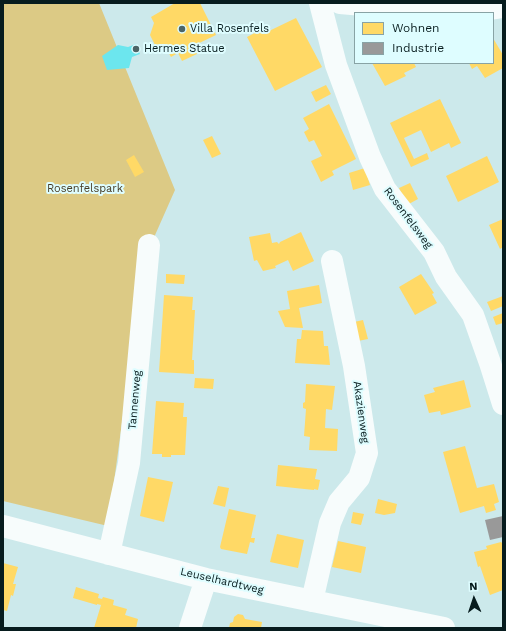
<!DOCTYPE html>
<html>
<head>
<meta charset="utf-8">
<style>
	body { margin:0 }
	#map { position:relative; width:506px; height:631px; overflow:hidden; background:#cce9eb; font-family:"Work Sans",sans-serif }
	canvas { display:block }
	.frame { position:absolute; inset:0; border:4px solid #071c1e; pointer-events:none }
	.legend { position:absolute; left:354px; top:12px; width:140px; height:52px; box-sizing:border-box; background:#defdff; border:1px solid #88a3a5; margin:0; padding:5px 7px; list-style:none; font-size:12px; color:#071c1e }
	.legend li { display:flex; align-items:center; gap:8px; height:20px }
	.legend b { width:20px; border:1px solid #88a3a5 }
	.north { position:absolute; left:454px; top:579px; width:40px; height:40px; -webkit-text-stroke:3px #defdff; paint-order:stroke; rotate:357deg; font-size:11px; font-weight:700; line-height:16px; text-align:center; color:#071c1e }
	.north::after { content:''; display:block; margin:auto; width:14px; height:18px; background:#071c1e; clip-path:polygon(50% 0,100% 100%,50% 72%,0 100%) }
</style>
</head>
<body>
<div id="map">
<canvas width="506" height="631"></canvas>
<div class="frame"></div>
<ul class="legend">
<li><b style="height:11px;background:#ffd966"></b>Wohnen</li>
<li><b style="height:11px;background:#999"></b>Industrie</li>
</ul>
<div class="north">N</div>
</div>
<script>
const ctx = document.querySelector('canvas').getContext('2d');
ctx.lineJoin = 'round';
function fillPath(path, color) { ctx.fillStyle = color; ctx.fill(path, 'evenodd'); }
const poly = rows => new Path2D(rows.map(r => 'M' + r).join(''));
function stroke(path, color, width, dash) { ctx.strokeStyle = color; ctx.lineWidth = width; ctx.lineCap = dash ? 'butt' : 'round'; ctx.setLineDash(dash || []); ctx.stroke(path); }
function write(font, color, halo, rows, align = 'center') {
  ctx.font = font + ' "Work Sans",sans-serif'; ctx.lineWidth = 4; ctx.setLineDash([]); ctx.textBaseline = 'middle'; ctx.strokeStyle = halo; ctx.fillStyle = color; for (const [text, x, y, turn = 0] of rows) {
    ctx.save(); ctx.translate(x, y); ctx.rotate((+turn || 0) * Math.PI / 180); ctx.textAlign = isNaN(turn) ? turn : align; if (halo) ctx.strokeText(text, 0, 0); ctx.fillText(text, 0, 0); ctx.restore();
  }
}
fillPath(poly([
	[3,3,99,3,175,190,144,260,108,526,3,501]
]), '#dcca85');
fillPath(poly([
	[136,44,140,54,132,57,129,68,107,70,102,56,118,45,128,47]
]), '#6ce6ee');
fillPath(poly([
	[175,3,200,3,216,35,193,46,197,54,182,61,178,53,171,57,167,50,156,47,150,35,154,23,151,17],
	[296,18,322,67,275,91,247,37,266,27,269,31],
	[493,38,503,55,503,68,485,78,477,66,472,69,469,63,493,63],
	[372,63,414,63,416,67,404,73,406,76,385,86],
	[326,85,331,94,316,102,311,92],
	[440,99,461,143,451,148,449,143,431,152,421,130,404,138,414,159,427,153,429,159,411,167,390,123],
	[329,104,356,159,332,171,334,175,321,182,311,161,322,156,314,140,309,142,304,132,309,129,303,118],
	[212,136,221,154,212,158,203,140],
	[134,155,144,172,135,177,126,160],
	[487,156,499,182,458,202,446,176],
	[365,168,370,185,353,190,349,173],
	[410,183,418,199,407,205,399,188],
	[503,219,503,247,500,249,489,225],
	[301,232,314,261,293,271,288,260,275,266,276,268,263,271,257,260,254,261,249,237,270,233,272,243,277,242,279,244,280,242],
	[166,274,185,275,184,284,166,283],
	[421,274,434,293,432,294,437,303,415,315,399,287],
	[319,285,322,303,299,308,303,328,285,327,278,311,290,309,287,291],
	[164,295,193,297,192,310,195,310,192,360,194,360,194,374,159,372],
	[503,296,503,306,491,311,487,302],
	[503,313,503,323,496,325,493,317],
	[363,320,368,339,358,341,354,322],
	[302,330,323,331,324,346,328,346,330,365,295,363,297,339,301,339],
	[195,378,214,379,213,389,194,388],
	[464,380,471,407,441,415,440,411,429,413,424,395,435,392,433,388],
	[306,384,335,386,332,410,326,409,325,428,338,429,337,451,309,450,310,437,304,436,306,409,303,408,303,403,305,402],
	[156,401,184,403,183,417,187,417,185,455,171,455,171,457,162,457,162,454,152,454],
	[465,446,477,488,494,484,499,502,494,504,496,510,486,513,484,506,460,513,443,452],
	[278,465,317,469,315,479,320,480,318,490,314,489,314,490,276,486],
	[148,477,173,482,164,522,140,516],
	[218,486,229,488,225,507,213,504],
	[378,499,397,504,395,513,384,515,375,513],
	[229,509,256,515,251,538,255,538,254,543,250,542,247,554,221,549,220,547],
	[353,512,364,514,361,525,351,523],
	[277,534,304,540,298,568,270,562],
	[338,541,366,547,361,573,332,567],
	[501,542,503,544,503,590,490,595,480,566,478,567,474,552,487,549,486,546],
	[3,563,18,567,13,584,16,584,13,596,11,595,7,611,3,610],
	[76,587,99,594,98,598,102,599,103,597,114,600,113,605,127,609,125,615,138,619,136,628,94,628,101,605,97,604,97,605,73,598],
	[238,614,243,615,245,619,262,622,261,628,229,628,230,623,233,622,234,617]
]), '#ffd966');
fillPath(poly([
	[503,516,503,537,490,540,485,520]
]), '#999');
stroke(poly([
	[320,3,336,65,370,157,385,189,434,252,446,277,473,315,490,363,503,404],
	[340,3,420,10,478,11,503,7],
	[3,526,206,579,444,628],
	[109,554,129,463,149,245],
	[312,601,330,523,339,502,359,478,367,453,354,366,332,261],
	[190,628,206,579]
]), '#f7fcfc', 22);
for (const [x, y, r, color] of [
	[182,29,4,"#4c6466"],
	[136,49,4,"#4c6466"]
]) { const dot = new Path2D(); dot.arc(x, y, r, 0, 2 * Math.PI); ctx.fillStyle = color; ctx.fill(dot); stroke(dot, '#defdff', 1.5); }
write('11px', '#071c1e', '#defdff', [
	["Villa Rosenfels",190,29],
	["Hermes Statue",144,49]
], 'left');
write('11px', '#473b25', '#defdff', [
	["Rosenfelspark",85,189]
]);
write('11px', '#071c1e', '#defdff', [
	["Rosenfelsweg",408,218,53],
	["Tannenweg",135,400,-85],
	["Akazienweg",361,412,82],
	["Leuselhardtweg",222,581,13]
]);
</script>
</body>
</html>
